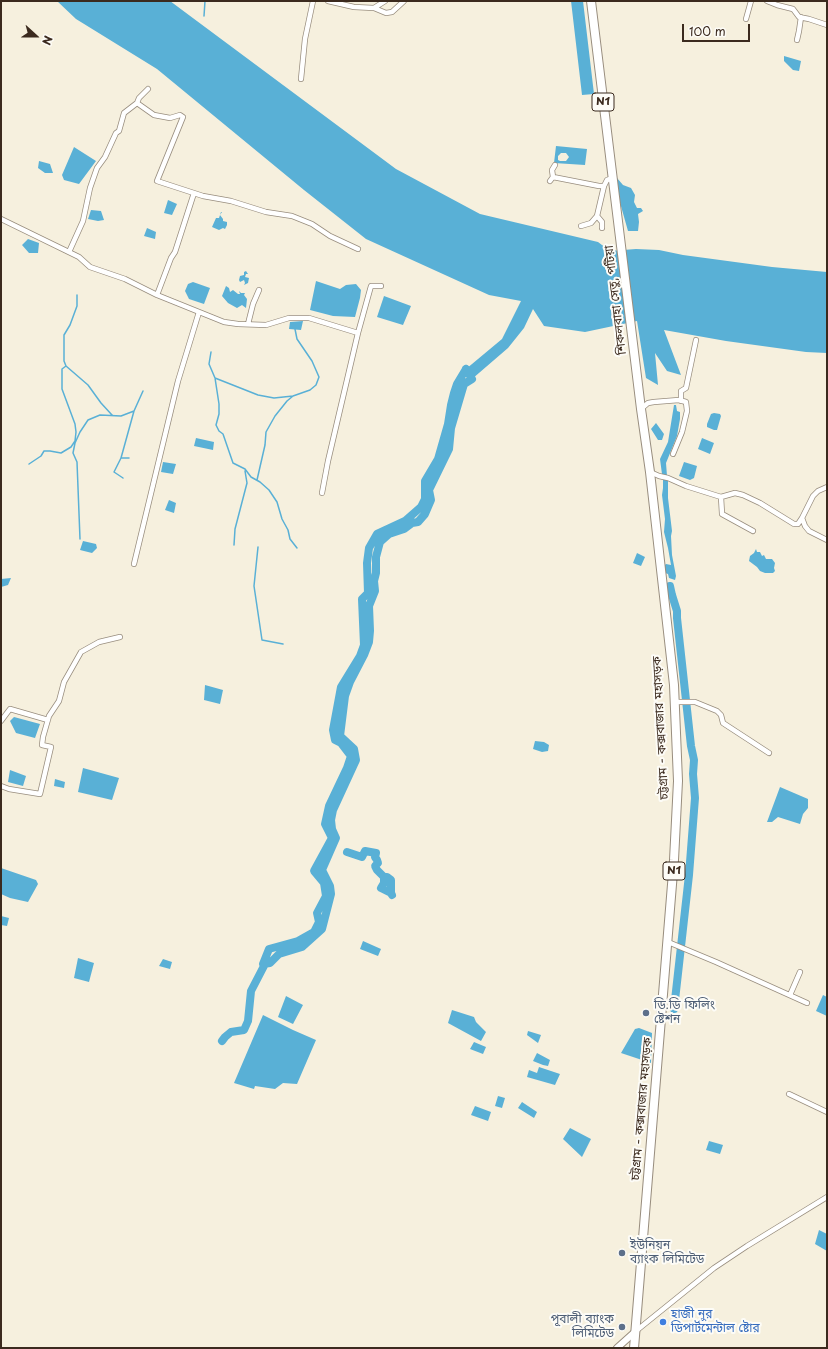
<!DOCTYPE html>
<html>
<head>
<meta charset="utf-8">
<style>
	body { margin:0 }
	#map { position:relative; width:828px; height:1349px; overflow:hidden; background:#f6f0de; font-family:"Playpen Sans",sans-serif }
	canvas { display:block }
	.frame { position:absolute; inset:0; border:2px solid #3b2a1e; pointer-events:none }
	.north { position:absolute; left:16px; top:16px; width:40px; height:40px; -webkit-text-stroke:3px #fdfcf7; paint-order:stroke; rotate:111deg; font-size:11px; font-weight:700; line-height:16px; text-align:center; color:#3b2a1e }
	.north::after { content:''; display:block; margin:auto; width:14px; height:18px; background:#3b2a1e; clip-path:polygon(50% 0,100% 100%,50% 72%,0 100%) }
	.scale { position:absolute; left:682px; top:24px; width:68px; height:18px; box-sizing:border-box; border:2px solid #3b2a1e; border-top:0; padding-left:5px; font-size:12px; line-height:14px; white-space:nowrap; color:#3b2a1e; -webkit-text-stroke:3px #fdfcf7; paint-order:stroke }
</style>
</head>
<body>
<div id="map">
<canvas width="828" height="1349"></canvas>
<div class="frame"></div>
<div class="north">N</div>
<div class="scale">100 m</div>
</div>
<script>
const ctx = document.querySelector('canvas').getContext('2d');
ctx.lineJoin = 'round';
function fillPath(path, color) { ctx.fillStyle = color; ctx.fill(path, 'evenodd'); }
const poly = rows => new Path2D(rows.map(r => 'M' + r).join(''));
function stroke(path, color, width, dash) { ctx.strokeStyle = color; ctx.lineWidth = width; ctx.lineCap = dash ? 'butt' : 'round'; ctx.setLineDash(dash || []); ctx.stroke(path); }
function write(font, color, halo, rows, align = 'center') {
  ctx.font = font + ' "Playpen Sans","Noto Sans Bengali",sans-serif'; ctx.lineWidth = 4; ctx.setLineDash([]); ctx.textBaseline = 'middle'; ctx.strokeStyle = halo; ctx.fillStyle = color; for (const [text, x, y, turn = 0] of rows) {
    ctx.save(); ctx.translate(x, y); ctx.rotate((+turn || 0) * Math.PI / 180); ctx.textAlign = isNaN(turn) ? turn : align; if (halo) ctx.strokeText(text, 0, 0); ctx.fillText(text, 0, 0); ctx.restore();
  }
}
fillPath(poly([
	[57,1,170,1,396,169,480,214,598,242,610,251,636,249,659,250,683,255,772,267,827,272,827,353,806,352,726,341,664,330,681,375,667,371,655,353,658,385,646,378,637,321,585,332,544,326,533,309,524,328,508,348,472,379,466,369,502,339,521,301,489,295,366,239,304,190,157,69,76,19],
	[571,1,583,1,594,94,582,95],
	[784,56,801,61,799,71,793,70,784,61],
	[556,146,587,149,585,165,554,163],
	[561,153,566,153,569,157,566,161,560,161,558,160,558,156],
	[74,147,96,161,79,184,64,180,62,175],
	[39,161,50,164,53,173,45,173,38,168],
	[613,170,617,178,623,185,631,188,635,195,634,202,637,208,641,208,643,211,638,214,639,222,638,231,628,231,615,185],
	[168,200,177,204,172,215,164,213],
	[91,210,101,211,104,220,98,221,88,219],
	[221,212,222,212,220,215,223,219,223,221,227,222,227,225,225,229,223,228,219,230,212,227,216,218,219,218],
	[147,228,156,232,155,239,144,236],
	[28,239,39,243,38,253,29,253,22,245],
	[246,271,248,274,246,274,245,277,249,278,248,283,244,285,245,283,244,280,240,282,239,280,240,276,244,275,244,272],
	[316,281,340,289,346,285,356,284,361,290,360,298,355,317,333,316,310,310],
	[193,282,210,288,204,304,189,299,185,291,188,284],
	[226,286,229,288,230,292,233,290,238,294,240,294,239,291,241,293,245,293,244,295,247,299,246,308,242,305,237,308,228,303,222,296],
	[384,296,411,306,403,325,377,317],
	[303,321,301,330,289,329,290,322],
	[674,405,676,405,677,411,680,412,680,419,677,436,666,463,667,476,662,474,660,459,668,442],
	[714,413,720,414,721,416,717,430,714,430,707,427,707,424,711,414],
	[656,423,664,434,662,440,658,440,651,429],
	[196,438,214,442,213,450,194,446],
	[702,438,714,443,710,454,698,449],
	[163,462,176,464,173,474,161,472],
	[684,462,697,466,694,478,690,480,679,476],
	[668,478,668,498,672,531,671,536,672,555,676,576,675,580,669,578,668,574,665,573,664,566,666,564,671,565,668,548,664,532,665,519,662,495,663,488,663,479],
	[169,500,176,503,174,513,165,510],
	[83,541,96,544,97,548,92,553,80,550],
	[756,549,757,552,760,552,762,556,764,555,766,559,772,559,775,563,774,568,775,571,773,573,765,573,760,571,757,567,749,561,750,556,754,553],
	[637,553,645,557,641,566,633,563],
	[11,578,8,585,1,587,1,579],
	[205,685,223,690,220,704,204,700],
	[14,717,40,724,35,738,16,733,10,721],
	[535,741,544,742,549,745,548,751,542,752,533,749],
	[83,768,119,778,112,800,78,792],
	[10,770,26,776,23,786,8,782],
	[55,779,65,782,64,788,54,786],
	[780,787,808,799,808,808,803,814,800,824,778,817,772,822,767,822],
	[1,868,36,880,38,884,28,902,10,898,1,894],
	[1,916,9,918,7,926,1,925],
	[363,941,381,949,378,956,360,949],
	[78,958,94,963,89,982,74,978],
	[163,959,172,962,170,969,159,966],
	[823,995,827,997,827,1016,816,1011],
	[286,996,303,1005,293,1024,278,1017],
	[452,1010,474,1017,476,1022,486,1032,481,1041,448,1023],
	[263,1015,293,1030,316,1040,297,1084,283,1083,275,1089,255,1086,254,1089,234,1083],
	[639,1028,652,1033,651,1063,621,1053,635,1029],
	[528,1031,541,1035,538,1043,527,1035],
	[474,1042,486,1047,483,1054,470,1049],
	[537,1053,550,1060,548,1066,543,1065,533,1061],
	[539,1067,560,1074,555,1085,527,1077,529,1070,537,1073],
	[498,1096,505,1098,502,1108,495,1106],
	[522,1102,537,1112,534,1118,518,1108],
	[475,1106,491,1112,488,1121,471,1115],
	[570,1128,591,1139,582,1157,563,1139],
	[709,1141,723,1145,720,1154,706,1150],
	[819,1230,827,1234,827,1251,815,1244]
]), '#59b0d6');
stroke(poly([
	[204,16,205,1],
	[77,295,77,306,70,325,64,335,64,361,66,366,88,385,101,403,112,415],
	[211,352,209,364,215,378,219,404,219,414,216,425,219,431,223,434,233,463,245,469,251,477,260,482,269,490,277,502,282,519,288,530,290,539,297,548],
	[215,378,258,395,274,398,293,396],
	[121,458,114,472,123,478],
	[129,458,121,458,134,411],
	[29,464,41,456,44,451,50,451,61,453,71,447,75,441,76,432,75,424,62,389,62,369,66,366],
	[257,480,265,445,266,432,275,416,287,401,293,396,310,390,316,385,319,377,312,361,297,339,295,329],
	[80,539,77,462,73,453,75,443,80,432,88,420,100,415,121,416,134,411,143,391],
	[234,545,235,529,247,483,245,471],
	[258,547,254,586,262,640,283,644]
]), '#59b0d6', 1.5);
stroke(poly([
	[466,369,472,379,464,384,451,428,449,449,429,490,431,500,425,514,418,522,412,523,404,529,389,534,380,542,376,557,376,573,374,581,375,591,369,606,370,631,369,642,364,655,350,682,345,696,340,736,354,749,356,760,333,810,331,820,332,829,336,838,322,870,330,886,331,894,322,929,302,947,279,954,270,963,263,964,269,949,298,941,314,932,319,922,317,913,326,896,324,883,314,871,332,838,325,824,329,806,347,768,351,756,341,743,335,740,333,730,341,687,360,656,364,645,362,599,368,593,367,563,369,548,377,534,405,521,421,507,425,499,425,481,438,459,448,424,451,405,454,393,457,384,466,369],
	[670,586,672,595,677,611,677,618,691,746,694,760,693,774,695,798,689,875,674,1009],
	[347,852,362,857,365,851,376,853,375,857,377,860,378,863,375,866,377,870,384,877,384,883,381,888,391,893],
	[384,877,387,877,391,880,391,893,392,895],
	[222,1041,225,1037,231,1032,244,1030,248,1021,251,991,265,964]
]), '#59b0d6', 8);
const street = poly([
	[328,1,354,7,374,8,385,1],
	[767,1,777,5,793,9,799,17,809,19,827,25],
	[374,8,386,13,392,12,404,1],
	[746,19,751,1],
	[797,40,799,31,801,17],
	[301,79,305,39,313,1],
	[137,103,154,115,170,118,180,115,183,117,157,181,203,196,231,201,266,212,292,216,312,224,330,236,358,249],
	[553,177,552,170,555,165],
	[550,181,553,177,599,186,604,186],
	[194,193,175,252,171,258,157,295,224,322,238,324,266,325,289,318,309,318,358,333],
	[597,216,602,222,602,228],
	[1,219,79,257,90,267,125,279,157,295],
	[581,226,591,223,597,216,604,186,607,180,613,178],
	[69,252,83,221,90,188,97,168,105,157,116,133,119,131,124,113,137,103,139,98,148,89],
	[248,324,253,304,259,290],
	[681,401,681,391,686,388,696,340],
	[641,409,648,403,654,402,679,400,686,402,687,411,682,432,673,454],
	[650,472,659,476,668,478,686,486,721,497],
	[322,493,328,461,358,333,371,286,381,286],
	[802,518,805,526,809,531,827,540],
	[753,531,722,514,721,497,735,493,743,495,760,503,794,524,798,524,802,518,813,496,818,491,827,487],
	[134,564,178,381,199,312],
	[674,702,695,702,717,711,721,715,723,723,769,753],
	[1,721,10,709,48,720],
	[1,786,9,789,40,794,51,747,42,745,43,737,49,716,59,701,64,682,81,652,99,642,120,637],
	[668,942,716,962,807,1003],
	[790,995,800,972],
	[789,1094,827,1112],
	[636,1331,714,1268,747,1246,827,1197]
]);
const secondary = poly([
	[617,1348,636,1331]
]);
const highway = poly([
	[591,1,641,409,650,472,674,685,678,781,674,860,634,1348]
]);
stroke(street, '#988d7e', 6);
stroke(secondary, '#988d7e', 8);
stroke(highway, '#988d7e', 10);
stroke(street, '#fff', 4.5);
stroke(secondary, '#fff', 6);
stroke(highway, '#fff', 8);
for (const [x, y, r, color] of [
	[646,1013,4,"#5c6f8a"],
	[622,1253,4,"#5c6f8a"],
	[663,1322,4,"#3f7fe0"],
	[622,1327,4,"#5c6f8a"]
]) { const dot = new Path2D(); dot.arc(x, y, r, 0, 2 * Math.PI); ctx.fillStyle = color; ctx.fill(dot); stroke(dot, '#fdfcf7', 1.5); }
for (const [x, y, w] of [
	[603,102,22],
	[674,871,22]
]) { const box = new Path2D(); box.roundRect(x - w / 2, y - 9, w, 18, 3); ctx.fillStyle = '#fdfcf7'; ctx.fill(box); stroke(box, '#3b2a1e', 1); }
write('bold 11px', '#3b2a1e', null, [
	["N1",603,102],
	["N1",674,871]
]);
write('12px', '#3b2a1e', '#fdfcf7', [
	["শিকলবাহা সেতু, পটিয়া",616,300,-97],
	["চট্টগ্রাম - কক্সবাজার মহাসড়ক",661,728,-93],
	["চট্টগ্রাম - কক্সবাজার মহাসড়ক",642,1109,-85]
]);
write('12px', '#4e5e75', '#fdfcf7', [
	["ডি.ডি ফিলিং",654,1006],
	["ষ্টেশন",654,1020],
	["ইউনিয়ন",630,1246],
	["ব্যাংক লিমিটেড",630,1260],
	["পূবালী ব্যাংক",614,1320,"right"],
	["লিমিটেড",614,1334,"right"]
], 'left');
write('12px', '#366cbe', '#fdfcf7', [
	["হাজী নুর",671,1315],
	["ডিপার্টমেন্টাল ষ্টোর",671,1329]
], 'left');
</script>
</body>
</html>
